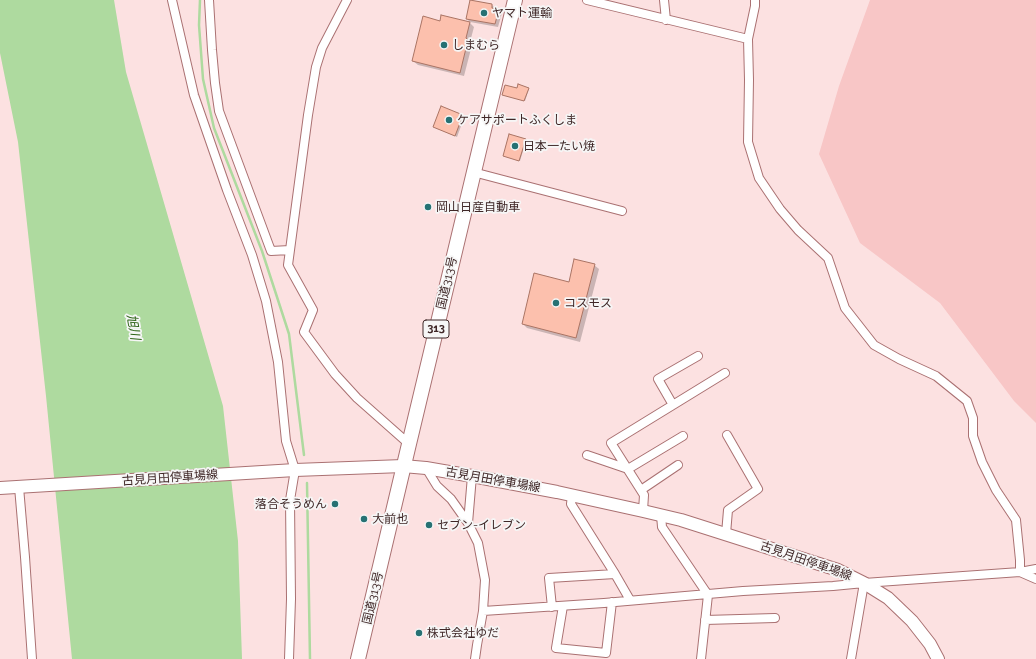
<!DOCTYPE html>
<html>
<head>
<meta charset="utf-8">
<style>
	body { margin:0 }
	canvas { display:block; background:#fce1e1 }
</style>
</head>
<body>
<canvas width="1036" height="659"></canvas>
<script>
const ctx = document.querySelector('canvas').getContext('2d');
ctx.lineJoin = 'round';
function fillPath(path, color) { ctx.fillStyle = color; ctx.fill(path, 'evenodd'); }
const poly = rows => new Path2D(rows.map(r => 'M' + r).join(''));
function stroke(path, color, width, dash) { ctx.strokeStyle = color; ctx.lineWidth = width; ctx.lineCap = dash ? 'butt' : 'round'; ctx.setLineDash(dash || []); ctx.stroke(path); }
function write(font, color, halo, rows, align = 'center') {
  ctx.font = font + ' Raleway,"Noto Sans JP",sans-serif'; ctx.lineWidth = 3.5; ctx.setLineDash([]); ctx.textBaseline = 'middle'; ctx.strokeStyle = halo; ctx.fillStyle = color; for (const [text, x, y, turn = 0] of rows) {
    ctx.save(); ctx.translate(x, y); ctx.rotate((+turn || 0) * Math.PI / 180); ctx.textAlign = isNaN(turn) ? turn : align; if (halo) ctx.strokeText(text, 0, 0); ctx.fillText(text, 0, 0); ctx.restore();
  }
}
fillPath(poly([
	[870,0,1036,0,1036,423,1014,401,940,303,860,243,819,154,839,86]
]), '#f8c6c6');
fillPath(poly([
	[0,0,114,0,126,72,223,406,238,541,242,659,72,659,46,396,18,142,0,53]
]), '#aeda9f');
fillPath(poly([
	[492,5,495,8,495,9,499,10,502,13,498,27,470,22,467,19],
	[441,22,469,22,474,27,470,42,472,45,464,76,418,65,413,61],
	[528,88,529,89,525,101,504,95,518,90],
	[441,108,463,116,464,118,457,137,436,128,434,126],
	[525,140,526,141,520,161,504,156],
	[594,265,599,269,580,342,527,328,523,324,569,283]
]), '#0003');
stroke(poly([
	[200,0,199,25,203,79,214,128,262,251,277,297,289,334,304,455],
	[307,483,310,659]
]), '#aeda9f', 2.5);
const building = poly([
	[470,0,492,4,492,8,499,9,495,24,466,19,470,0],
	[441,15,470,22,466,38,468,40,460,73,412,61,423,16,440,21,441,15],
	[518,84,529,88,524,101,502,95,505,85,517,88,518,84],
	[441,106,463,115,455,136,433,127,441,106],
	[509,134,526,139,519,161,503,156,509,134],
	[574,259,595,264,576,338,522,324,534,273,569,282,574,259]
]);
fillPath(building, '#fcc0ad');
stroke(building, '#aa7464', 1);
const minor = poly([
	[172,0,194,95,227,190,252,255,266,301,278,362,286,441,295,470,290,500,291,599,289,659],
	[209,0,212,50,215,83,219,111,271,251,290,250],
	[347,0,322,48,316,67,308,115,288,265,313,310,304,332,335,374,357,398,409,444],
	[587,0,748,39],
	[664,0,666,20],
	[755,0,755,6,748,39,749,80,748,142,759,178,780,209,798,230,828,258,845,308,874,345,899,359,936,376,967,401,973,418,973,436,982,462,996,490,1016,520,1020,560,1020,572],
	[473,172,622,211],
	[673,405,658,379,698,356],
	[587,455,628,469,683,436],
	[426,468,437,486,451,499,468,523,478,543,485,580,483,611,477,645,475,659],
	[19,487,25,557,32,659],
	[641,490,678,465],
	[572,495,571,504,615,574],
	[643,511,644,495,611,443,725,373],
	[661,515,662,527,708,595,701,659],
	[468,523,472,476],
	[726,534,728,510,758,489,727,435],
	[1020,572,1036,579],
	[563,606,556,648,606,653,612,602],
	[552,607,549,578,615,574,630,600],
	[483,611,604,603,743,591,833,586,864,583,1020,572,1036,569],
	[705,620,775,618],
	[851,659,864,583]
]);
const secondary = poly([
	[0,488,295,470,403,466,426,468,472,476,557,492,643,511,681,520,838,570,864,583,888,598,912,621,930,644,938,659]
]);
const trunk = poly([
	[358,659,409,444,515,0]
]);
stroke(minor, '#aa7172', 10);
stroke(secondary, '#aa7172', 14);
stroke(trunk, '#aa7172', 16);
stroke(minor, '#fff', 8);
stroke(secondary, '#fff', 12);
stroke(trunk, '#fff', 14);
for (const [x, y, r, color] of [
	[484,13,4,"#267173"],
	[444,45,4,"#267173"],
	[449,120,4,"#267173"],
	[515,146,4,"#267173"],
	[428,207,4,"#267173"],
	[556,303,4,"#267173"],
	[335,504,4,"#267173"],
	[364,519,4,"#267173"],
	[429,525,4,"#267173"],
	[419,633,4,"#267173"]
]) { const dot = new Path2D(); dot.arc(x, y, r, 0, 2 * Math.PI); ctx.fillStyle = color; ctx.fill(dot); stroke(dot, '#f6f6f6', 1.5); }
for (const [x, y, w] of [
	[436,329,26]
]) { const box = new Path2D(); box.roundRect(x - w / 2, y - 9, w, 18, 3); ctx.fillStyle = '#f6f6f6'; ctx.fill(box); stroke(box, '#3f2727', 1); }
write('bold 11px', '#3f2727', null, [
	["313",436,329]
]);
write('12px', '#3f2727', '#f6f6f6', [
	["ヤマト運輸",492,13],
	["しまむら",452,45],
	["ケアサポートふくしま",457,120],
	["日本一たい焼",523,146],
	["岡山日産自動車",436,207],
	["コスモス",564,303],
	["落合そうめん",327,504,"right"],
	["大前也",372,519],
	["セブン-イレブン",437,525],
	["株式会社ゆだ",427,633]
], 'left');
write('12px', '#3f2727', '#f6f6f6', [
	["国道313号",447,283,-77],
	["古見月田停車場線",170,478,-4],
	["古見月田停車場線",493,480,10],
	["古見月田停車場線",806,561,19],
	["国道313号",373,598,-77]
]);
write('italic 13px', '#2c6315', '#f6f6f6', [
	["旭川",133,327,80]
]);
</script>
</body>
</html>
